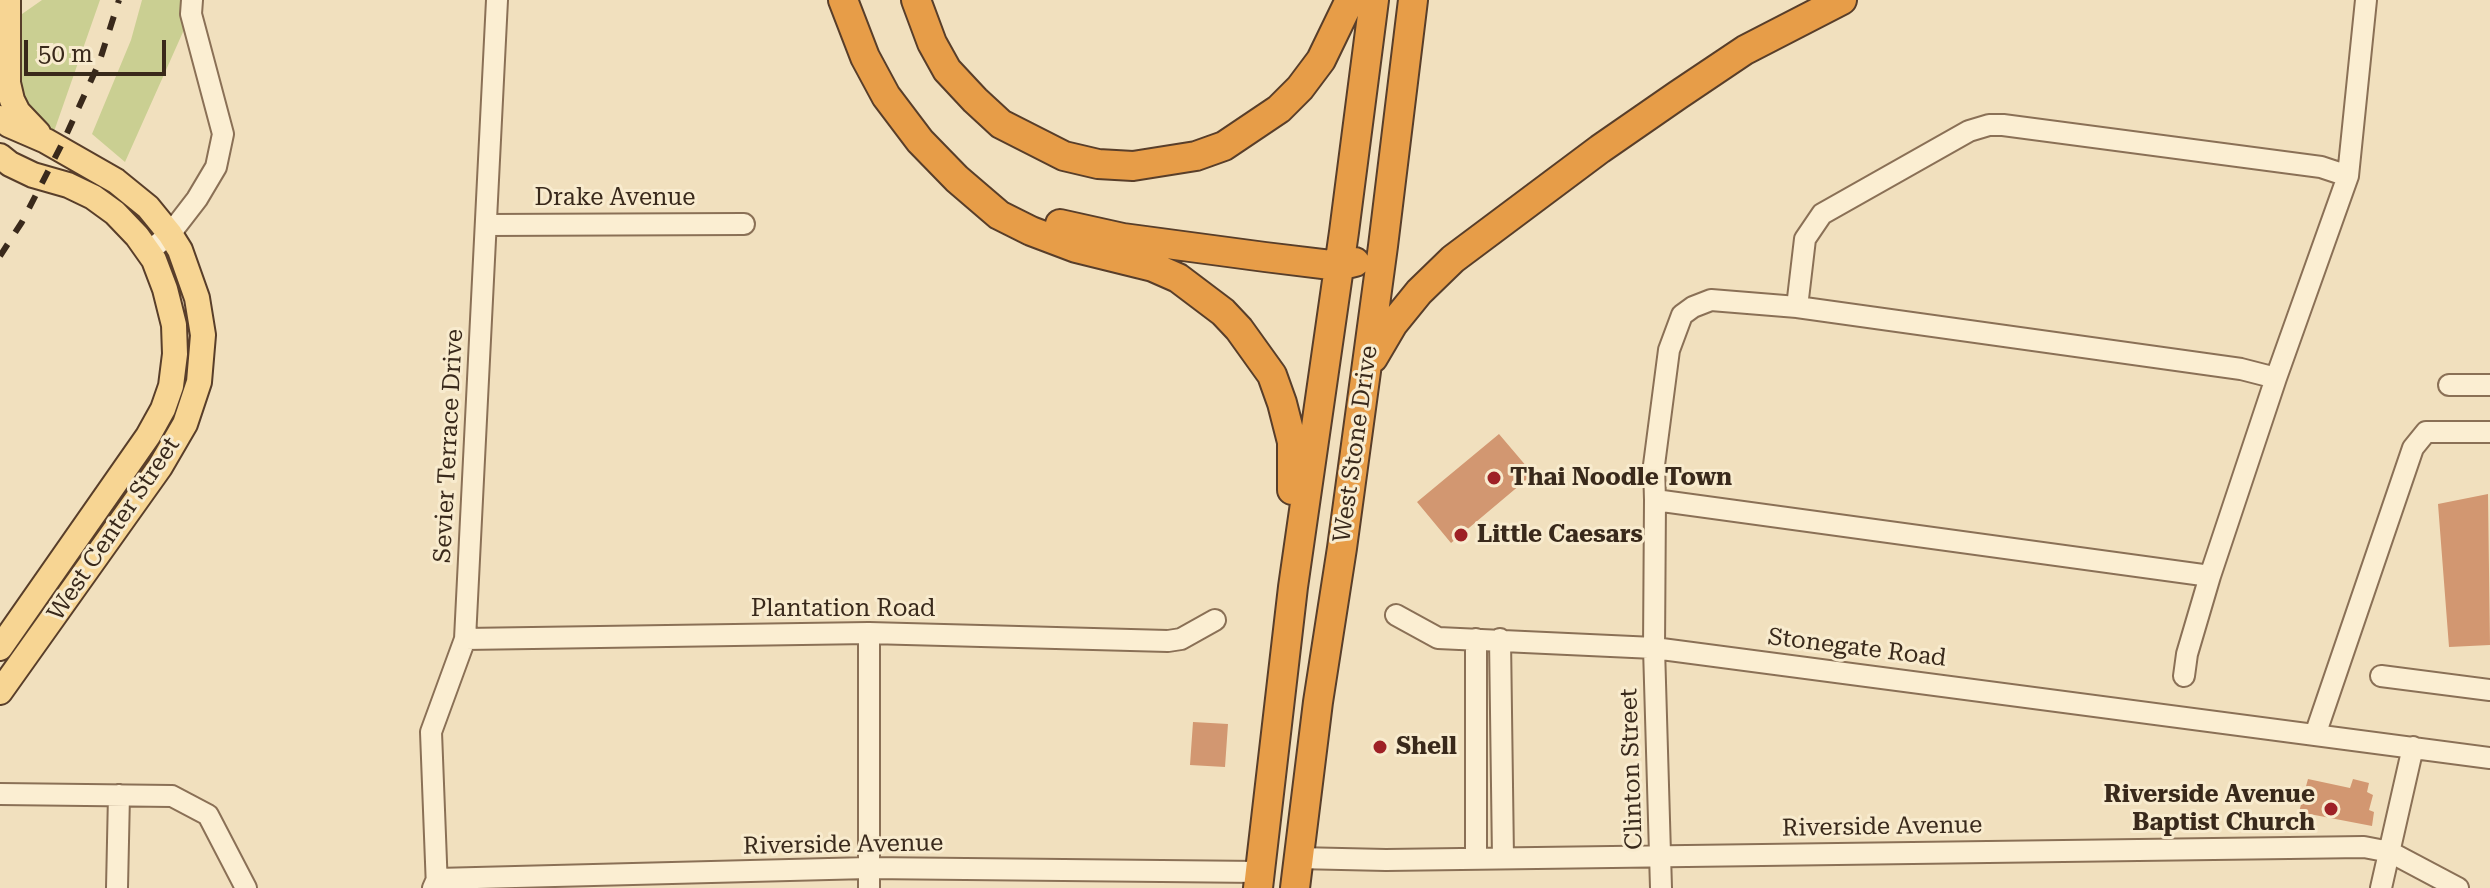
<!DOCTYPE html>
<html>
<head>
<meta charset="utf-8">
<style>
	body { margin:0 }
	#map { position:relative; width:2490px; height:888px; overflow:hidden; background:#f1e0be; font-family:"Roboto Serif",serif }
	canvas { display:block }
	.scale { position:absolute; left:24px; top:40px; width:142px; height:36px; box-sizing:border-box; border:4px solid #39291b; border-top:0; padding-left:10px; font-size:24px; line-height:28px; white-space:nowrap; color:#39291b; -webkit-text-stroke:6px #f8ebce; paint-order:stroke }
</style>
</head>
<body>
<div id="map">
<canvas width="2490" height="888"></canvas>
<div class="scale">50 m</div>
</div>
<script>
const ctx = document.querySelector('canvas').getContext('2d');
ctx.lineJoin = 'round';
function fillPath(path, color) { ctx.fillStyle = color; ctx.fill(path, 'evenodd'); }
const poly = rows => new Path2D(rows.map(r => 'M' + r).join(''));
function stroke(path, color, width, dash) { ctx.strokeStyle = color; ctx.lineWidth = width; ctx.lineCap = dash ? 'butt' : 'round'; ctx.setLineDash(dash || []); ctx.stroke(path); }
function write(font, color, halo, rows, align = 'center') {
  ctx.font = font + ' "Roboto Serif",serif'; ctx.lineWidth = 6; ctx.setLineDash([]); ctx.textBaseline = 'middle'; ctx.strokeStyle = halo; ctx.fillStyle = color; for (const [text, x, y, turn = 0] of rows) {
    ctx.save(); ctx.translate(x, y); ctx.rotate((+turn || 0) * Math.PI / 180); ctx.textAlign = isNaN(turn) ? turn : align; if (halo) ctx.strokeText(text, 0, 0); ctx.fillText(text, 0, 0); ctx.restore();
  }
}
fillPath(poly([
	[42,0,100,0,51,140,8,83,22,14],
	[142,0,192,0,191,14,125,162,92,134,131,40]
]), '#cacf92');
fillPath(poly([
	[1499,434,1533,474,1451,543,1417,502],
	[2488,494,2490,645,2449,647,2438,504],
	[1193,722,1228,724,1225,767,1190,765],
	[2308,779,2350,788,2353,779,2369,783,2367,792,2373,795,2369,810,2374,812,2372,826,2299,812]
]), '#d29771');
const minor = poly([
	[486,225,744,224],
	[148,252,170,234,197,199,216,167,223,134,191,14,192,0],
	[1797,307,1805,239,1822,214,1969,131,1989,125,2003,125,2321,167,2348,176],
	[2449,385,2490,385],
	[1655,500,1654,465,1669,350,1682,315,1693,307,1711,300,1797,307,2241,369,2276,378],
	[1396,615,1438,638,1654,648,2490,758],
	[465,639,869,633,1168,641,1181,639,1215,620],
	[1500,639,1503,858],
	[2184,676,2187,654,2210,576,2276,378,2348,176,2366,0],
	[2381,676,2490,690],
	[2315,735,2413,448,2426,432,2490,432],
	[0,794,172,796,208,815,246,888],
	[1297,858,1386,860,2364,847,2390,852,2458,888],
	[1476,858,1476,639],
	[117,888,119,795],
	[433,888,437,879,868,868,1259,872],
	[437,888,431,732,465,639,497,0],
	[869,888,869,633],
	[1661,888,1654,648,1655,500,2210,576],
	[2381,888,2413,747]
]);
const major = poly([
	[8,0,8,83,12,100,18,112,38,133],
	[0,118,9,125,46,141,116,181,148,207,170,234,180,250,197,298,203,335,199,382,185,424,160,467,0,692],
	[0,156,10,164,33,175,68,185,93,197,115,213,137,236,154,260,165,289,174,325,175,354,171,386,163,409,148,436,0,648]
]);
const highway = poly([
	[843,0,865,57,886,96,920,141,957,179,999,215,1031,231,1076,248,1153,267,1178,278,1223,312,1239,329,1272,375,1282,403,1292,442,1292,490],
	[916,0,932,43,947,70,975,100,1001,124,1064,156,1098,164,1133,166,1196,156,1224,146,1279,109,1300,88,1321,60,1350,0],
	[1060,224,1123,238,1265,257,1339,266,1355,262],
	[1373,358,1393,324,1419,292,1453,259,1600,149,1678,95,1745,50,1842,0],
	[1258,888,1293,587,1344,232,1374,0],
	[1295,888,1318,702,1342,548,1383,246,1413,0]
]);
stroke(minor, '#8a7056', 24);
stroke(major, '#583e2a', 28);
stroke(highway, '#583e2a', 32);
stroke(minor, '#fbeed2', 20);
stroke(major, '#f7d593', 24);
stroke(highway, '#e79d48', 28);
stroke(poly([
	[0,256,22,222,63,142,99,63,119,0]
]), '#39291b', 6, [14, 14]);
for (const [x, y, r, color] of [
	[1494,478,8,"#9e2126"],
	[1461,535,8,"#9e2126"],
	[1380,747,8,"#9e2126"],
	[2331,809,8,"#9e2126"]
]) { const dot = new Path2D(); dot.arc(x, y, r, 0, 2 * Math.PI); ctx.fillStyle = color; ctx.fill(dot); stroke(dot, '#f8ebce', 3); }
write('24px', '#39291b', '#f8ebce', [
	["Drake Avenue",615,198],
	["West Stone Drive",1356,444,-82],
	["Sevier Terrace Drive",449,446,-87],
	["West Center Street",114,529,-56],
	["Plantation Road",843,609],
	["Stonegate Road",1857,648,7],
	["Clinton Street",1632,769,-92],
	["Riverside Avenue",1882,827,-1],
	["Riverside Avenue",843,845,-1]
]);
write('bold 24px', '#39291b', '#f8ebce', [
	["Thai Noodle Town",1510,478],
	["Little Caesars",1477,535],
	["Shell",1396,747],
	["Riverside Avenue",2315,795,"right"],
	["Baptist Church",2315,823,"right"]
], 'left');
</script>
</body>
</html>
